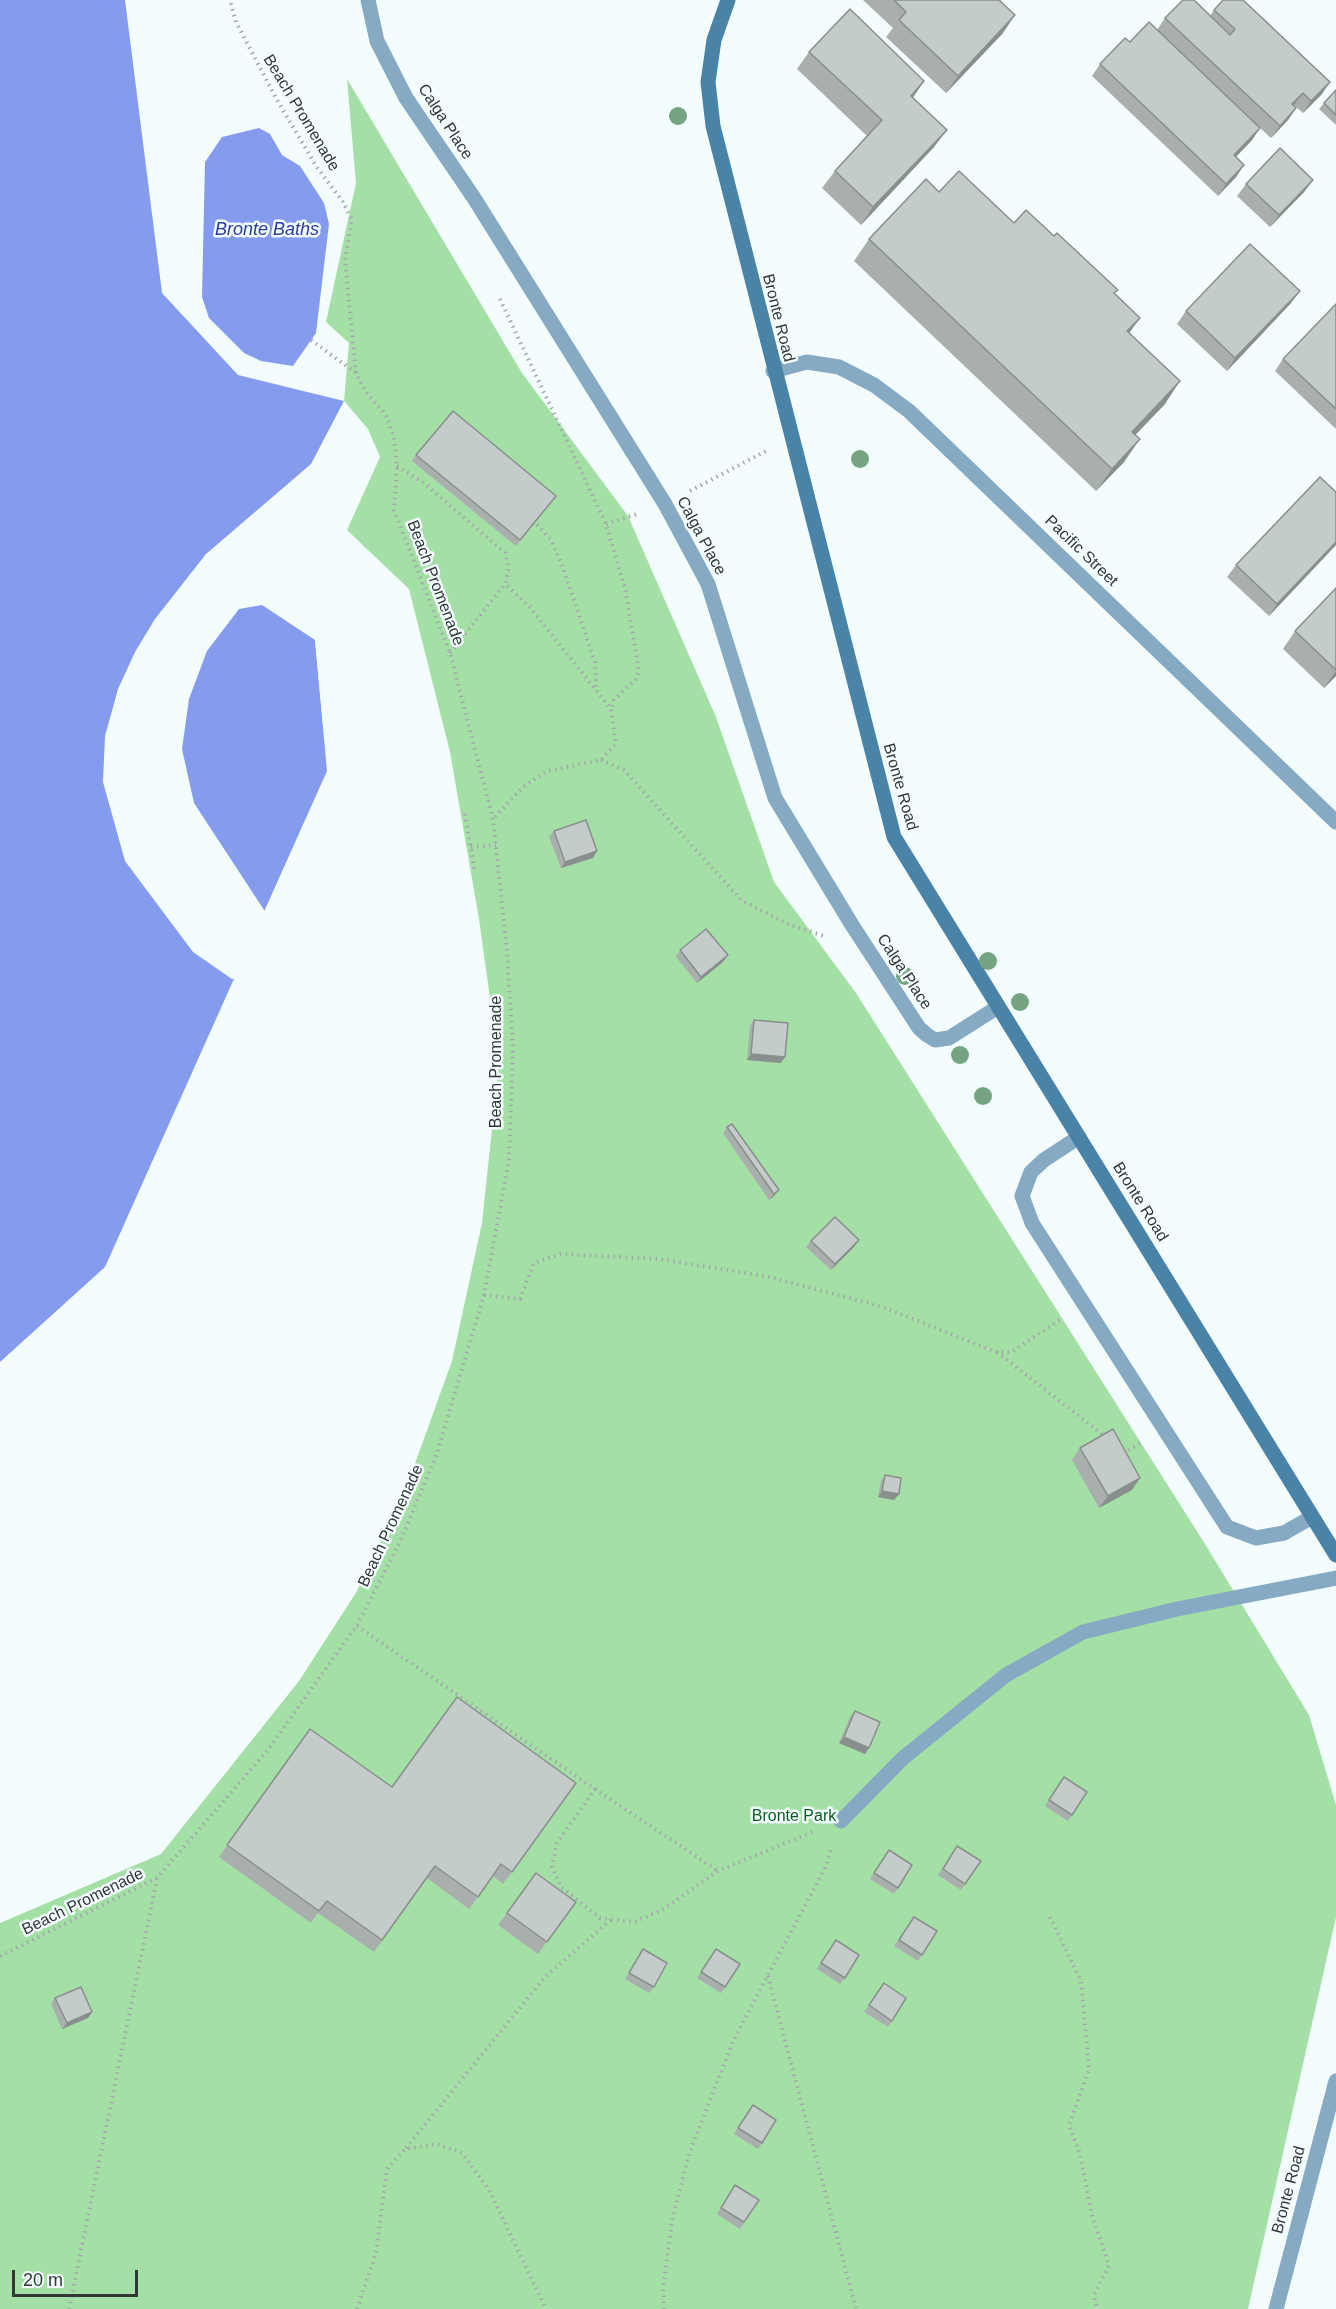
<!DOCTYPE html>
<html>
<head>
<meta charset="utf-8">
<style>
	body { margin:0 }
	#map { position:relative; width:1336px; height:2309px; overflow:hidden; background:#f3fdfe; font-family:Arial,sans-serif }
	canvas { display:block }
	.scale { position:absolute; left:12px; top:2270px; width:126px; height:27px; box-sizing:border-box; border:3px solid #333737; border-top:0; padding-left:8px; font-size:18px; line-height:21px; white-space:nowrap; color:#333737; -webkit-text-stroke:4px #f3fdfe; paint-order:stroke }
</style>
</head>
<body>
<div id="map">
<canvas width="1336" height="2309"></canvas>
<div class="scale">20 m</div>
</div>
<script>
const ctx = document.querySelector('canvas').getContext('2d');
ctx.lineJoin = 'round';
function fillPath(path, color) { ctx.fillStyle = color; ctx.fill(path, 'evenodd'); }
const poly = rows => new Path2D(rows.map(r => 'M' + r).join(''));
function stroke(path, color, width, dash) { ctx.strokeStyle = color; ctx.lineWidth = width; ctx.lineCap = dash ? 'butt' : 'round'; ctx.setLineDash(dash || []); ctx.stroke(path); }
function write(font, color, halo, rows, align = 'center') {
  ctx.font = font + ' Arial,sans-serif'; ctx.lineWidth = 5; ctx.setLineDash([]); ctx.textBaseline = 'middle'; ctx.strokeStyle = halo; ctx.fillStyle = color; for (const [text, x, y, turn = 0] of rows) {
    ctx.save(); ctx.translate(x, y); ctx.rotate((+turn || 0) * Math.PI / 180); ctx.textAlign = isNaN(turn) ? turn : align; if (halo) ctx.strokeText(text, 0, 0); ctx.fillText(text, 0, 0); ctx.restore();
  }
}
fillPath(poly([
	[347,79,522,373,628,516,716,717,774,882,856,993,1205,1544,1309,1715,1336,1805,1336,1917,1248,2309,0,2309,0,1923,161,1854,299,1681,357,1591,404,1494,452,1361,482,1223,499,1063,479,919,450,752,409,589,347,530,380,457,368,429,344,401,349,343,326,322,356,183]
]), '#a4e0a6');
fillPath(poly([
	[0,0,125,0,162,293,238,375,344,401,315,640,327,771,105,1267,0,1362],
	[259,128,270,134,282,155,300,166,324,203,329,224,316,333,293,366,261,361,244,353,209,318,202,297,205,162,222,137]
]), '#859cee');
fillPath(poly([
	[344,401,347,404,318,640,326,729,323,725,315,640,262,605,239,609,207,651,189,699,182,749,194,803,266,913,236,978,232,979,193,952,125,861,103,782,105,736,118,689,135,652,155,619,206,554,311,464]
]), '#f3fdfe');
stroke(poly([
	[500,299,606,524,625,588,639,671,636,679,614,700,611,709],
	[311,340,356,373],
	[397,466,424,483,505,553,509,567,505,584,529,606,611,709,616,744,601,760,547,771,523,787,493,819],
	[690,491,766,451],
	[533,520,551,540,562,565,595,662,596,690],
	[606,524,637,514],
	[450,653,505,584],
	[601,760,624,770,741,900,790,925,824,936],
	[465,814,475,873],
	[471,847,496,845],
	[484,1295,520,1299,534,1263,561,1254,659,1259,765,1276,880,1306,996,1352,1011,1352,1060,1320],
	[997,1352,1107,1438],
	[1123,1453,1140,1443],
	[357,1626,595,1789,557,1843,552,1866,561,1887,600,1918,634,1922,662,1910,718,1871,815,1831],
	[595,1789,718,1871],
	[1050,1917,1081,1981,1089,2069,1069,2125,1080,2154,1092,2216,1109,2265,1094,2295,1097,2309],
	[0,1956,157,1878,267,1751,357,1625,400,1542,437,1453,484,1295,509,1160,513,1048,507,951,493,819,450,653,394,510,397,466,394,437,386,415,366,392,356,374,345,260,352,220,343,202,316,166,276,98,236,22,230,0],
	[768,1976,856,2309],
	[406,2148,545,1977,612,1919],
	[69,2309,157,1879],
	[357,2309,376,2253,387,2169,405,2149,437,2144,462,2153,489,2190,546,2309],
	[664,2309,663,2289,672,2221,689,2154,734,2039,825,1868,832,1847]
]), '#a2a9aa', 4, [1.5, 4.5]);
stroke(poly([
	[368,0,377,41,406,98,474,198,665,504,708,584,775,798,852,925,919,1028,927,1035,935,1040,949,1038,998,1007],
	[1079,1137,1044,1160,1031,1172,1022,1196,1032,1223,1227,1527,1256,1538,1284,1533,1312,1517],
	[841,1821,903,1758,1006,1675,1083,1632,1177,1609,1336,1578]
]), '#86aac4', 15);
stroke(poly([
	[773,371,807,362,839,367,874,385,909,411,1336,822]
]), '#86aac4', 15);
stroke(poly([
	[1276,2309,1336,2081]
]), '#86aac4', 15);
stroke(poly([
	[728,0,714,40,708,82,713,126,894,837,1336,1555]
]), '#4a83a8', 15);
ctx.fillStyle = '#74a482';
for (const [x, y] of [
	[678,116],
	[860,459],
	[988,961],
	[905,976],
	[1020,1002],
	[960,1055],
	[983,1096]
]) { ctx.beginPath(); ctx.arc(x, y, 9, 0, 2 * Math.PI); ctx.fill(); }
fillPath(poly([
	[863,0,999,0,1003,33,946,93,886,37,893,28],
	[1214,10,1322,94,1303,113,1294,105,1293,106,1296,108,1288,120,1271,138,1260,128,1252,140,1236,157,1244,165,1236,177,1218,196,1092,76,1100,64,1130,42,1157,30,1165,18,1210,16],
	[809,52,924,81,913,98,934,147,861,225,822,188,835,171,867,136,797,69],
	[1336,90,1336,125,1319,109,1324,103],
	[1313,180,1304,192,1270,227,1237,196,1246,184],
	[939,192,1014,223,1115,294,1140,318,1129,333,1165,404,1135,435,1124,462,1096,491,854,261,869,239],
	[1291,303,1227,371,1177,324,1186,311],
	[1336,305,1336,429,1275,371,1283,359],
	[416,455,556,496,516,546,412,461],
	[1336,492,1336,545,1269,616,1227,577,1236,565],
	[1336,588,1336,676,1324,688,1283,649,1295,631],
	[554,831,593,858,561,868,549,837],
	[680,950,723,962,697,983,676,957],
	[754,1020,781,1063,747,1060,750,1026],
	[727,1127,779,1190,774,1196,769,1200,723,1133],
	[859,1240,854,1247,831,1270,806,1247,811,1241],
	[1080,1448,1132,1490,1099,1508,1072,1460],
	[885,1475,899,1494,894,1500,878,1497,881,1481],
	[855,1711,869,1748,865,1754,839,1743,850,1717],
	[310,1729,392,1787,576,1783,503,1884,493,1876,469,1909,427,1878,374,1952,318,1913,311,1923,219,1857],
	[1059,1783,1087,1792,1068,1821,1045,1806],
	[889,1850,898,1888,894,1894,870,1879],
	[953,1852,981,1861,961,1890,938,1875],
	[536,1873,576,1902,538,1954,498,1925],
	[914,1917,922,1955,918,1961,894,1946],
	[836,1940,845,1978,840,1984,817,1969],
	[643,1949,654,1987,649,1993,625,1979],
	[716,1949,740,1964,721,1993,697,1978],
	[884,1983,892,2021,888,2027,864,2012],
	[55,1998,92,2012,88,2018,62,2029,51,2004],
	[749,2111,762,2143,758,2149,734,2134],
	[731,2191,759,2200,740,2229,717,2214]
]), '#a8afad');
fillPath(poly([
	[1015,15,1003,33,946,93,958,76],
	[924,81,912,98,911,96],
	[1330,82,1322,94,1303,113,1311,101],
	[1303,93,1294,105,1283,116,1292,104],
	[1296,108,1288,120,1271,138,1280,126],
	[1260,128,1252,140,1226,167,1234,155],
	[947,130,934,147,861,225,873,207],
	[1244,165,1236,177,1218,196,1226,184],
	[1313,180,1304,192,1270,227,1279,215],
	[1300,291,1291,303,1227,371,1235,358],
	[1140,318,1124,340,1127,331],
	[1180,381,1165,404,1117,454,1132,432],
	[1140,439,1124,462,1096,491,1112,469],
	[1336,542,1336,545,1269,616,1277,604],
	[1336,671,1336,676,1324,688],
	[597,851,593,858,561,868,565,862],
	[728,955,723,962,697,983,701,977],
	[751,1054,785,1057,781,1063,747,1060],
	[779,1190,774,1196,769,1200,774,1194],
	[859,1240,854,1247,831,1270,835,1264],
	[1140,1478,1132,1490,1099,1508,1108,1496],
	[882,1491,899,1494,894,1500,878,1497],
	[844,1737,869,1748,865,1754,839,1743],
	[92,2012,88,2018,62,2029,67,2023]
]), '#888f8d');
const building = poly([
	[894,0,999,0,1015,15,958,76,899,20,906,12,894,0],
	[1183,0,1194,0,1230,35,1235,29,1214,10,1223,0,1243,0,1330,82,1311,101,1303,93,1292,104,1296,108,1280,126,1165,18,1183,0],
	[850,9,924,81,911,96,947,130,873,207,835,171,882,120,809,52,850,9],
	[1149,22,1260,128,1234,155,1244,165,1226,184,1100,64,1125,38,1130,42,1149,22],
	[1336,90,1336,115,1324,103,1336,90],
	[1280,148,1313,180,1279,215,1246,184,1280,148],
	[959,171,1014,223,1026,210,1054,236,1057,233,1118,290,1114,293,1140,318,1127,331,1180,381,1132,432,1140,439,1112,469,869,239,926,179,939,192,959,171],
	[1250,244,1300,291,1235,358,1186,311,1250,244],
	[1336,304,1336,409,1283,359,1336,304],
	[453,411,556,496,520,540,416,455,453,411],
	[1320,477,1336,492,1336,542,1277,604,1236,565,1320,477],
	[1336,588,1336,670,1295,631,1336,588],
	[586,820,597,851,565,862,554,831,586,820],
	[706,929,728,955,701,977,680,950,706,929],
	[754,1020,788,1023,785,1057,751,1054,754,1020],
	[732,1124,779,1190,774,1194,727,1127,732,1124],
	[835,1217,859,1240,835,1264,811,1241,835,1217],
	[1113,1429,1140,1478,1108,1496,1080,1448,1113,1429],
	[885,1475,901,1478,899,1494,882,1491,885,1475],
	[457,1697,576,1783,512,1872,501,1864,478,1897,435,1866,382,1940,327,1901,319,1911,227,1845,310,1729,392,1787,457,1697],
	[855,1711,880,1722,869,1748,844,1737,855,1711],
	[1064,1777,1087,1792,1072,1815,1049,1800,1064,1777],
	[957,1846,981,1861,965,1884,943,1869,957,1846],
	[889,1850,912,1865,898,1888,874,1873,889,1850],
	[536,1873,576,1902,547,1942,507,1913,536,1873],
	[914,1917,937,1931,922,1955,899,1940,914,1917],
	[836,1940,859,1955,845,1978,821,1963,836,1940],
	[643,1949,667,1963,654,1987,629,1973,643,1949],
	[716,1949,740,1964,725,1987,701,1972,716,1949],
	[884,1983,906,1998,892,2021,869,2005,884,1983],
	[81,1987,92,2012,67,2023,55,1998,81,1987],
	[753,2105,776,2120,762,2143,738,2128,753,2105],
	[735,2185,759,2200,744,2222,721,2208,735,2185]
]);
fillPath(building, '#c3ccc9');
stroke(building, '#888f8d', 1.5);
write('16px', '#333737', '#f3fdfe', [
	["Beach Promenade",301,113,59],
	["Calga Place",445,122,57],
	["Bronte Road",778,318,76],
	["Calga Place",701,536,62],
	["Pacific Street",1081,551,44],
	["Beach Promenade",435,583,69],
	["Bronte Road",900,787,74],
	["Calga Place",904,972,57],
	["Beach Promenade",497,1062,-90],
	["Bronte Road",1140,1202,58],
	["Beach Promenade",391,1526,-65],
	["Beach Promenade",83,1902,-26],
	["Bronte Road",1289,2190,-75]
]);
write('16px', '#0c5c1c', '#f3fdfe', [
	["Bronte Park",794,1817]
]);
write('italic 18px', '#2d3d9a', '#f3fdfe', [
	["Bronte Baths",267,230]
]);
</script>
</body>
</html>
